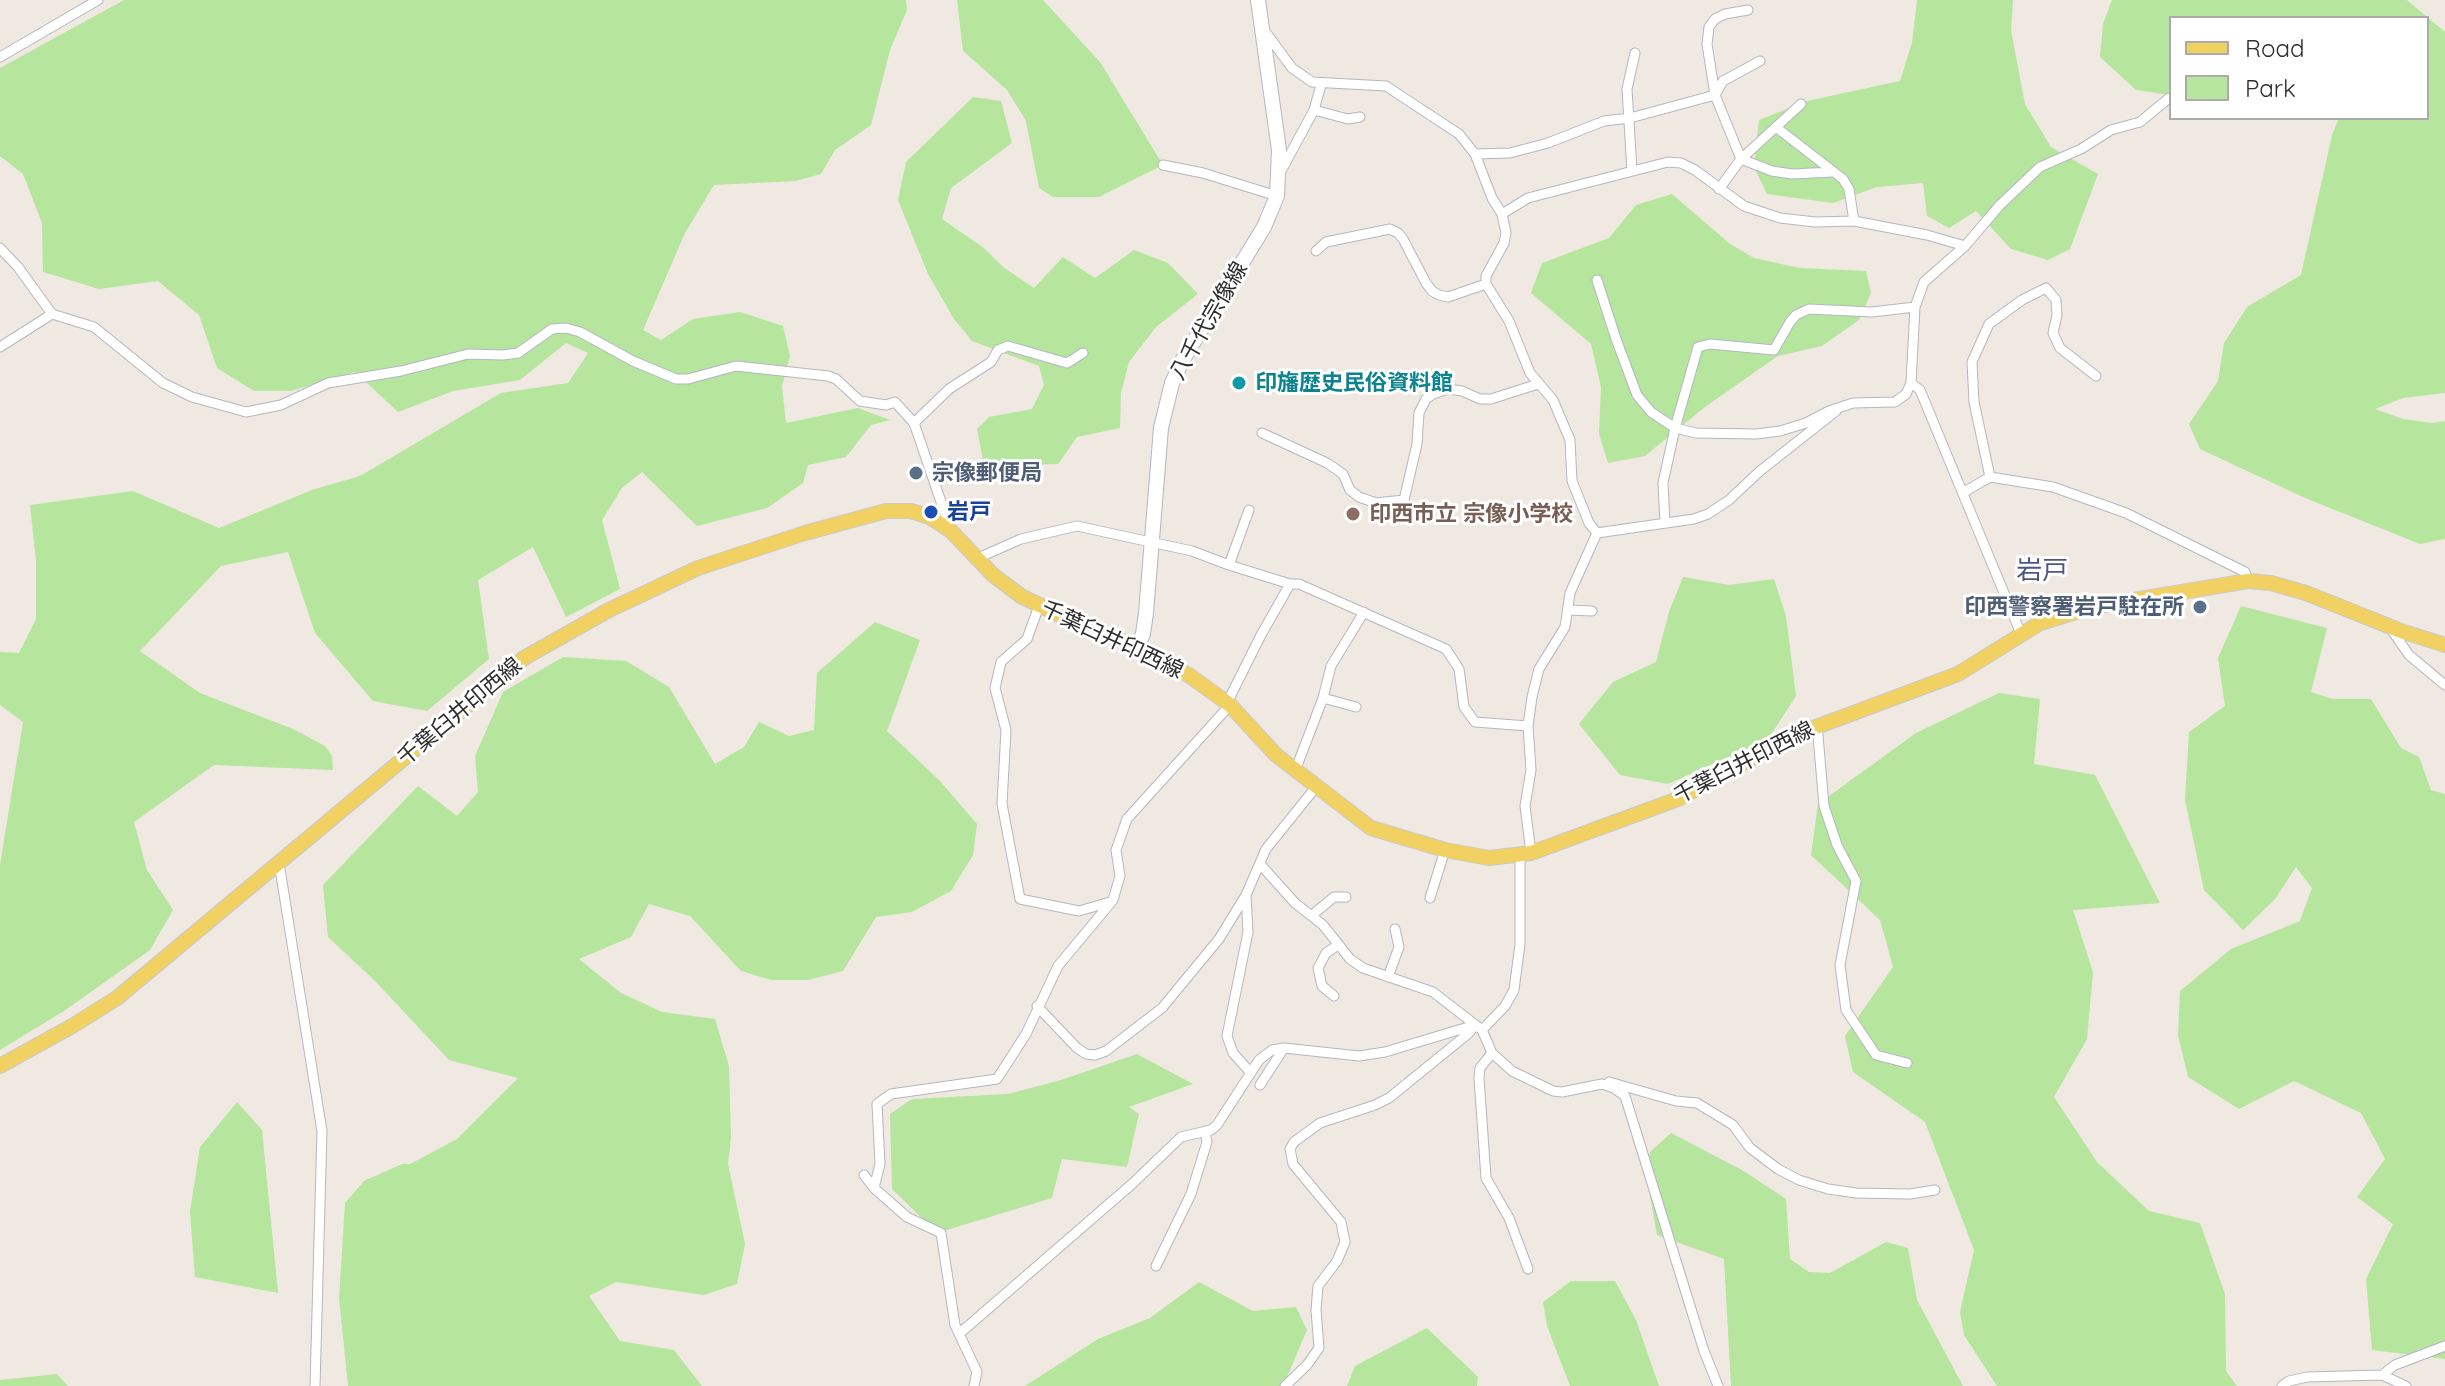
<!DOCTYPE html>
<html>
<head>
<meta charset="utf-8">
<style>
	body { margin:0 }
	#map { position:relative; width:2445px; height:1386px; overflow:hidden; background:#efe9e1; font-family:Quicksand,sans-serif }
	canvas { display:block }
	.legend { position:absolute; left:2169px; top:16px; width:260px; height:104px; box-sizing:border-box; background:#fff; border:2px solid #ababab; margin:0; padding:10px 14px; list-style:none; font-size:24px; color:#2e2e2e }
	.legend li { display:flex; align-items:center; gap:16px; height:40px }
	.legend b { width:40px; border:2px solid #ababab }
</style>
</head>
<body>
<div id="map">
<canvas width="2445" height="1386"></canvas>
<ul class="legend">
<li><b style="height:10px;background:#f2d163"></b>Road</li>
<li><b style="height:22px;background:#b6e59e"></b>Park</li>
</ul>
</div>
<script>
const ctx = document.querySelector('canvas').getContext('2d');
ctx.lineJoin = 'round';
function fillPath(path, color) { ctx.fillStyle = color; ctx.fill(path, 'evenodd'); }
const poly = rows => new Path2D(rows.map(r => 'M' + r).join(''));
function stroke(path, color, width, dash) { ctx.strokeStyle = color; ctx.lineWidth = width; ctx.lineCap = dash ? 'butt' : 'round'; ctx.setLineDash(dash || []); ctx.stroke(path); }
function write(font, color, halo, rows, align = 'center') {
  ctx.font = font + ' Quicksand,"Noto Sans JP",sans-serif'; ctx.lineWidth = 6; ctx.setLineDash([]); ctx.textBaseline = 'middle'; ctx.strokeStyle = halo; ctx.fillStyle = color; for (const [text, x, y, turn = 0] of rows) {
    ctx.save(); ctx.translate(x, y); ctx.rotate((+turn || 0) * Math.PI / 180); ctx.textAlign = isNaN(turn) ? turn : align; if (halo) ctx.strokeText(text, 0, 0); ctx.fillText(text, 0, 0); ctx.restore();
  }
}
fillPath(poly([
	[124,0,906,0,907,10,890,50,871,125,835,150,821,174,796,181,714,185,685,233,643,330,661,340,693,319,740,312,783,326,790,356,782,386,786,423,858,408,890,420,871,425,846,457,808,465,803,483,767,508,697,526,642,472,622,488,602,520,620,589,566,617,533,547,478,580,489,659,427,711,373,701,315,633,288,552,221,566,140,651,200,693,293,729,325,746,332,756,333,770,214,765,134,822,147,870,173,910,150,950,64,1011,0,1050,0,865,23,722,0,705,0,652,19,653,36,619,36,561,30,505,133,491,219,528,312,490,360,476,501,393,568,383,588,353,566,343,520,380,453,391,398,412,355,372,291,391,254,391,217,368,199,315,158,281,99,289,43,272,42,223,23,174,0,156,0,68],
	[957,0,1043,0,1100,62,1163,165,1099,197,1053,197,1039,188,1026,121,1007,90,963,51],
	[1917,0,2013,0,2011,30,2025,104,2051,147,2098,174,2070,249,2048,260,2011,249,1976,211,1949,228,1927,216,1923,183,1877,187,1833,203,1767,194,1754,167,1759,120,1807,101,1900,81,1912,43],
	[2112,0,2407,0,2445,32,2445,393,2403,398,2375,409,2403,419,2432,423,2445,421,2445,539,2420,544,2305,498,2200,449,2189,424,2218,381,2224,343,2247,307,2301,275,2332,135,2339,118,2427,118,2427,18,2171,18,2171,95,2136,90,2100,57,2103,24],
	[973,97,1001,101,1012,143,951,188,942,219,984,248,1003,267,1034,288,1063,257,1095,278,1134,250,1168,263,1198,294,1156,327,1129,362,1121,393,1120,428,1077,437,1058,464,984,466,977,429,989,417,1032,409,1044,385,1039,366,972,341,954,319,928,274,898,200,906,162],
	[1672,194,1730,244,1754,258,1800,268,1866,271,1871,293,1859,320,1822,346,1778,356,1705,407,1645,456,1608,463,1599,434,1601,387,1591,344,1531,293,1542,263,1609,238,1636,205],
	[1683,577,1729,585,1774,579,1786,616,1796,696,1768,739,1668,784,1620,775,1579,724,1613,682,1656,662,1669,612],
	[2241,606,2327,628,2311,692,2333,699,2371,699,2401,748,2419,757,2431,790,2445,794,2445,1359,2372,1350,2366,1279,2393,1224,2357,1197,2385,1159,2361,1113,2294,1081,2239,1109,2188,1077,2178,1035,2180,991,2231,949,2300,921,2312,888,2296,867,2275,899,2243,930,2204,890,2185,800,2189,732,2225,706,2218,658],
	[875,622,920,640,887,731,940,781,977,824,973,855,951,891,912,912,876,917,843,971,808,980,771,980,741,971,690,916,649,904,631,937,579,959,621,993,662,1012,715,1019,729,1066,731,1138,728,1164,745,1244,737,1284,704,1295,616,1282,589,1296,620,1341,674,1350,702,1386,348,1386,339,1298,345,1203,364,1181,402,1164,410,1164,457,1139,518,1078,449,1060,375,981,328,937,323,885,418,786,457,816,478,792,475,756,503,692,563,657,626,661,669,687,715,764,744,747,759,722,789,736,814,730,817,673],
	[1999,693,2040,699,2034,764,2095,775,2160,903,2073,910,2093,972,2087,1039,2054,1097,2097,1162,2149,1211,2200,1223,2225,1294,2226,1371,2237,1386,1997,1386,1964,1335,1960,1312,1974,1250,1925,1122,1853,1072,1845,1036,1893,967,1880,920,1811,855,1818,804,1916,733],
	[1137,1054,1193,1084,1129,1107,1139,1114,1127,1167,1062,1159,1052,1198,937,1233,892,1189,890,1114,912,1099,1008,1094,1061,1080],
	[237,1102,262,1130,278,1293,195,1277,190,1211,200,1147],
	[1671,1133,1742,1170,1786,1199,1790,1259,1809,1272,1830,1273,1886,1242,1908,1248,1917,1300,1963,1386,1731,1386,1724,1259,1657,1235,1647,1179,1650,1152],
	[1571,1281,1615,1281,1636,1320,1659,1386,1570,1386,1547,1326,1543,1302],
	[1199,1282,1253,1311,1296,1307,1307,1330,1283,1386,1025,1386,1098,1339,1150,1318],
	[1427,1328,1478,1377,1477,1386,1347,1386,1355,1366],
	[57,1374,68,1386,0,1386,0,1380]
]), '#b6e59e');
const minor = poly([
	[1748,10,1725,14,1715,19,1709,27,1707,44,1715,95,1741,159,1772,171,1792,174,1832,172],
	[1264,30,1292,68,1312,82,1386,86,1459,134,1475,154,1492,198,1502,214,1506,233,1504,243,1486,276,1486,284,1509,321,1530,373,1553,400,1570,440,1572,481,1589,523,1597,533],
	[0,57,98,0],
	[1314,110,1348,119,1360,117],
	[1777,128,1843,179,1849,189,1854,221],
	[1475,154,1510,153,1548,143,1604,121,1630,118,1715,95,1723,81,1760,61],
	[1163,165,1203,173,1277,196],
	[1632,171,1627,89,1635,53],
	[1280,173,1314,110,1321,85],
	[1719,189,1741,159,1801,104],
	[1502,214,1528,198,1668,162,1681,163,1695,170,1744,206,1780,218,1815,222,1854,221,1927,235,1965,246],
	[0,248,18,267,52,314,94,327,163,383,192,397,246,412,281,405,328,383,401,371,468,354,503,355,518,353,552,329,566,328,580,332,633,361,676,379,688,379,736,366,828,376,836,379,860,401,886,405,895,402,914,423,951,531],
	[1316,251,1326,242,1390,229,1398,233,1403,239,1426,283,1432,291,1439,295,1448,297,1486,284],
	[1597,280,1616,339,1637,395,1651,412,1675,428,1696,433,1756,434,1780,431,1806,423,1829,411,1853,403,1895,402,1906,394,1911,383,1915,307,1924,282,1965,246,2000,205,2040,167,2081,149,2111,130,2140,122,2169,98],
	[0,347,52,314],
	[1911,383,1920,390,2021,634],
	[914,423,949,389,991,362,998,350,1008,346,1067,363,1083,353],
	[1262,433,1327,463,1343,474,1350,490,1359,497,1376,503,1404,500,1417,444,1419,413,1426,399,1433,394,1448,389,1462,391,1480,399,1491,399,1538,384],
	[1990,477,2053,487,2126,513,2245,572,2248,581],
	[1964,492,1990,477,1974,402,1972,362,1989,324,2022,300,2046,288,2056,300,2057,315,2053,333,2060,348,2096,376],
	[1665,523,1663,483,1675,428,1698,347,1710,344,1774,350,1790,322,1796,315,1809,309,1872,312,1915,307],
	[1597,533,1694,519,1708,514,1729,500,1760,471,1836,411],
	[978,558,1021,539,1077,526,1192,551,1229,565,1290,584,1299,584,1446,649,1459,669,1464,707,1475,722,1528,726],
	[1229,565,1249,510],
	[1039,606,1027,639,1001,662,995,688,1006,730,1002,804,1020,899,1079,911,1110,902],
	[1568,610,1592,611],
	[2391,629,2409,655,2445,685],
	[1323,698,1356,707],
	[1227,703,1261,635,1290,584],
	[1817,724,1824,806,1837,845,1856,881,1840,965,1846,1010,1876,1055,1907,1063],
	[1295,771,1323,698,1331,666,1364,612],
	[1531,853,1525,806,1531,770,1528,726,1532,697,1539,669,1565,627,1570,593,1597,533],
	[279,863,322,1131,315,1386],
	[1260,864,1295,903,1323,925,1350,959,1363,968,1433,992,1482,1030,1492,1053,1512,1071,1553,1091,1562,1092,1602,1084,1614,1088,1625,1096,1704,1351,1718,1386],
	[1246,895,1248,932,1227,1036,1233,1053,1251,1073],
	[1430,898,1445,850],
	[1312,915,1334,897,1346,897],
	[1388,977,1399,947,1395,929],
	[1334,996,1322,986,1318,968,1326,953,1338,945],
	[1037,1006,1077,1048,1086,1054,1095,1055,1106,1051,1162,1008,1219,939,1246,895,1266,849,1316,787],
	[1482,1030,1505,1006,1514,990,1520,944,1520,855],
	[1492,1053,1480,1068,1479,1078,1486,1178,1509,1218,1528,1269],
	[1609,1082,1676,1101,1697,1103,1733,1125,1750,1148,1778,1169,1799,1180,1828,1189,1856,1193,1910,1194,1935,1190],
	[1260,1085,1284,1048],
	[864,1175,874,1188,907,1217,941,1233,955,1325,977,1372,974,1386],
	[874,1188,880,1164,877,1104,891,1094,997,1079,1026,1034,1058,966,1113,900,1120,876,1116,850,1127,819,1230,705],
	[1156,1266,1191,1194,1207,1142,1205,1131],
	[959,1334,1132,1184,1181,1137,1211,1130,1217,1125,1259,1060,1272,1050,1284,1048,1359,1056,1385,1052,1475,1025],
	[2382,1375,2395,1365,2445,1346],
	[1285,1386,1307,1365,1319,1348,1316,1310,1318,1286,1337,1261,1345,1242,1341,1222,1293,1164,1290,1149,1294,1142,1320,1123,1375,1105,1389,1098,1469,1033,1475,1025],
	[2282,1386,2289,1381,2307,1377,2382,1375,2406,1386]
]);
const secondary = poly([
	[1137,647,1143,634,1146,613,1161,428,1172,383,1182,361,1264,227,1277,196,1279,150,1258,0]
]);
const primary = poly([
	[0,1066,74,1025,117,998,524,658,609,610,698,568,805,533,886,511,911,511,930,517,951,531,993,575,1021,596,1072,621,1137,647,1190,676,1230,705,1276,755,1371,828,1445,850,1489,858,1531,853,1678,799,1792,736,1958,674,2040,623,2092,607,2248,581,2271,583,2306,593,2401,631,2445,645]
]);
stroke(minor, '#b4b7c1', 11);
stroke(secondary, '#b4b7c1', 16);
stroke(primary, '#c9c9c9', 16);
stroke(minor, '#fff', 9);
stroke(secondary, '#fff', 14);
stroke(primary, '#f2d163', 14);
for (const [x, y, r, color] of [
	[1239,383,8,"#0f9aa8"],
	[916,473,8,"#5c6f8a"],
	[931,512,8,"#1a4fb4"],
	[1353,514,8,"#8d6e63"],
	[2200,607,8,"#5c6f8a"]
]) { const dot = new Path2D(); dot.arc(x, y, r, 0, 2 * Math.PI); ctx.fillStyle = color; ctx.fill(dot); stroke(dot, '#fff', 3); }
write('22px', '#2e2e2e', '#fff', [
	["八千代宗像線",1209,321,-60],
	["千葉臼井印西線",1112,640,25],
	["千葉臼井印西線",460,712,-40],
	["千葉臼井印西線",1744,763,-27]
]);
write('bold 22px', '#0d838f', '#fff', [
	["印旛歴史民俗資料館",1255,383]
], 'left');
write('bold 22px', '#4e5e75', '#fff', [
	["宗像郵便局",932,473],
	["印西警察署岩戸駐在所",2184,607,"right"]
], 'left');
write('bold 22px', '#164399', '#fff', [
	["岩戸",947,512]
], 'left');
write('bold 22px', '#785e54', '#fff', [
	["印西市立 宗像小学校",1369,514]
], 'left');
write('26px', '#4d5680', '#fff', [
	["岩戸",2042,571]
]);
</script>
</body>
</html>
